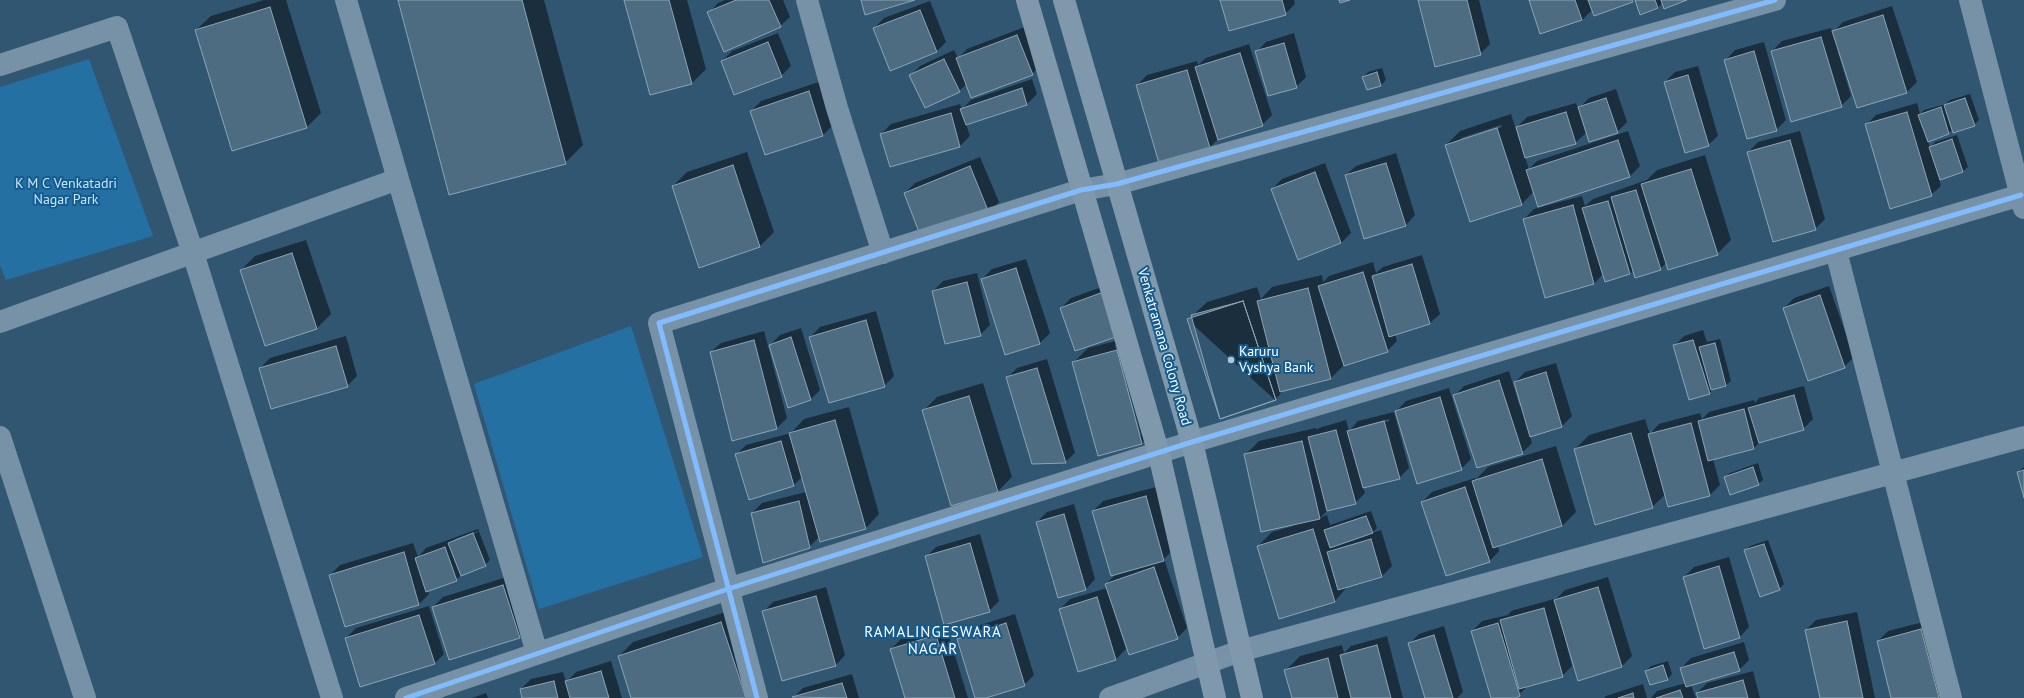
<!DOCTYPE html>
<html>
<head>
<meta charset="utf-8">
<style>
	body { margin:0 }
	canvas { display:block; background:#305672 }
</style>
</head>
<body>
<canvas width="2024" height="698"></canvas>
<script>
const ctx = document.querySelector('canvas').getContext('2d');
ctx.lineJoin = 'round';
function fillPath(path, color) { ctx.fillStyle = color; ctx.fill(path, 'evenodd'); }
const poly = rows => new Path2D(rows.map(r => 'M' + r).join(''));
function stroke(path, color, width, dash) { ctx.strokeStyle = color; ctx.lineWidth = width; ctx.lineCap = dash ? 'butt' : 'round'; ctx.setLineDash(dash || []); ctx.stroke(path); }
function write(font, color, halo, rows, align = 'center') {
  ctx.font = font + ' "PT Sans",sans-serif'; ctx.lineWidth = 4; ctx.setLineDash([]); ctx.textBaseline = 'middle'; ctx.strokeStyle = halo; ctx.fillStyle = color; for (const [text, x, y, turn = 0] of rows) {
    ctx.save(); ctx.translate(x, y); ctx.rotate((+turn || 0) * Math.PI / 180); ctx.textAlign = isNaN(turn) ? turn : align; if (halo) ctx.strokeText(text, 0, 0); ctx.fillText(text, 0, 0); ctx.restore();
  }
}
fillPath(poly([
	[89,59,153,236,6,280,0,265,0,87],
	[631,326,703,557,539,609,474,384]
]), '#2570a3');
fillPath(poly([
	[264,0,286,0,321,113,307,127,196,30,211,16],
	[399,0,544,0,583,145,565,163],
	[625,0,687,0,706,69,692,83],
	[725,0,783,0,790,17,780,26,709,13,718,3],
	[1221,0,1294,0,1295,4,1285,14],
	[1419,0,1479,0,1490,44,1480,54],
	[1530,0,1633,0,1593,9,1582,20],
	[1636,0,1684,0,1663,2,1658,8],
	[930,1,946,42,936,52,874,28,884,18],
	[1892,6,1917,82,1907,92,1858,107,1840,51,1838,52,1851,96,1841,106,1772,51,1782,41,1831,28,1832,33,1843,22],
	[1027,26,1042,64,1032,74,967,84,959,91,910,76,920,66,954,50,958,58,967,49],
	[778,33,791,66,781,76,722,61,732,51],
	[1294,33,1306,77,1296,87,1256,52,1266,42],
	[1764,42,1786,120,1776,130,1726,60,1735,50],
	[1249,44,1272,115,1262,125,1219,138,1210,147,1137,85,1147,75,1197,61,1198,65,1206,58],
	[1698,66,1718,136,1708,145,1665,82,1675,72],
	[1382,68,1386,80,1381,85,1367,89,1363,77,1368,72],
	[1032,79,1037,94,1027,104,966,124,970,136,960,146,890,166,881,134,891,124,960,104,962,109,971,100],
	[819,82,833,125,823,135,765,154,751,111,761,101],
	[1616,89,1627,122,1617,132,1587,132,1575,143,1525,157,1529,169,1537,161,1628,131,1640,166,1630,176,1539,206,1534,191,1522,204,1471,221,1446,145,1460,131,1511,114,1519,139,1521,138,1517,127,1527,117,1576,103,1578,109,1589,98],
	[1501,125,1502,127,1461,140,1461,138],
	[1970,94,1979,120,1974,125,1953,129,1949,133,1928,140,1930,148,1935,142,1957,135,1968,167,1963,171,1939,179,1941,186,1931,195,1866,125,1876,115,1917,103,1920,114,1924,110,1946,104,1950,100],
	[1800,131,1825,219,1815,229,1748,152,1758,142],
	[747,152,774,232,760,246,699,267,673,186,687,172],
	[1396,153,1415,215,1406,225,1346,175,1356,166],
	[1705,155,1731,240,1717,254,1667,262,1660,269,1634,270,1630,274,1603,274,1594,284,1524,219,1534,209,1582,196,1585,206,1593,199,1647,180,1657,170],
	[980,157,999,202,989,212,905,193,915,183],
	[1325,163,1351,233,1341,243,1272,189,1282,179],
	[306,240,331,314,316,329,241,270,255,256],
	[1422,255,1440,314,1430,323,1395,334,1397,341,1387,351,1344,365,1331,378,1285,389,1275,400,1188,320,1207,302,1257,287,1261,299,1272,287,1322,275,1323,282,1329,276,1373,262,1376,273,1383,267],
	[1026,259,1050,333,1040,343,1006,354,982,279,992,269],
	[977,273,990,325,980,335,933,291,943,281],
	[1116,282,1131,324,1061,308,1071,298],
	[1829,286,1854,357,1844,367,1784,308,1794,298],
	[876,311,894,376,884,386,810,337,820,327],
	[801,328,820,390,810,400,770,345,780,335],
	[1703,330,1707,342,1720,339,1731,381,1726,385,1714,388,1709,394,1674,346,1684,336],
	[764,331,787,418,777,428,711,352,721,343],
	[346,336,357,376,347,386,260,368,270,358],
	[1131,337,1156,429,1142,443,1098,455,1073,363,1088,348],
	[1115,345,1116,345,1141,435,1139,435],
	[1047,359,1075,453,1065,462,1007,378,1017,368],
	[1556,363,1572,416,1562,426,1530,436,1532,443,1522,453,1454,396,1464,386,1509,371,1520,407,1522,406,1515,382,1525,372],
	[983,383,1012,477,998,491,951,505,923,411,937,397],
	[1804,386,1813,419,1803,429,1760,442,1754,448,1713,459,1720,485,1710,495,1669,506,1666,494,1652,507,1575,449,1589,435,1645,419,1650,434,1659,424,1700,413,1702,419,1709,412,1754,400,1755,403,1759,398],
	[1449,388,1471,459,1461,469,1396,411,1406,401],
	[849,407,879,514,865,529,819,537,809,547,752,513,762,503,806,492,802,477,794,485,736,455,746,445,791,433,804,419],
	[1394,412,1409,468,1399,478,1363,487,1365,493,1355,503,1328,510,1320,518,1327,515,1330,525,1371,511,1377,528,1372,533,1381,530,1392,566,1382,576,1348,586,1335,601,1258,546,1272,532,1293,526,1245,455,1259,441,1316,428,1317,430,1319,428,1346,420,1349,431,1358,421],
	[1389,419,1389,421,1359,429,1359,427],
	[1556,446,1576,512,1562,526,1498,546,1499,551,1490,561,1422,502,1432,492,1475,478,1476,479,1488,467],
	[1758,463,1763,480,1758,484,1725,477,1730,473],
	[2024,467,2024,494,2018,472],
	[1156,487,1173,550,1164,559,1187,628,1177,638,1118,624,1126,649,1116,659,1079,670,1060,609,1070,599,1107,588,1106,584,1117,573,1093,511,1103,501],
	[1074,504,1095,579,1086,589,1037,522,1047,512],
	[478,529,490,560,485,565,462,574,456,580,428,590,429,594,419,604,346,626,330,575,340,565,413,543,418,557,426,548],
	[478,531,478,532,455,541,455,539],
	[980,534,999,601,989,611,926,557,936,547],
	[1768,540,1784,584,1779,589,1745,551,1750,546],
	[1729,557,1749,627,1740,637,1684,577,1694,567],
	[513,575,529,627,519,637,433,607,443,597],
	[1608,577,1632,656,1622,666,1579,680,1566,638,1565,639,1572,666,1562,676,1529,685,1515,698,1492,698,1472,631,1482,621,1508,615,1511,611,1554,599,1554,601,1565,590],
	[826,587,845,655,836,665,763,612,773,602],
	[429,606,444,654,434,664,346,638,356,628],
	[735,609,748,698,632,698,619,656,633,642],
	[1857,612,1875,698,1821,698,1806,630,1816,620],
	[1015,614,1034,675,1024,685,983,698,976,698,958,639,968,629],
	[1931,620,1946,698,1892,698,1878,641,1888,631],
	[946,626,968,698,907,698,891,649,901,639],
	[1444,626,1463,692,1457,698,1426,698,1409,644,1419,634],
	[1387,636,1403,698,1293,698,1286,670,1300,656,1342,645,1344,653,1351,646],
	[1744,642,1749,660,1739,670,1691,685,1696,698,1651,698,1657,691,1686,683,1681,668,1691,658],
	[611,661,622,698,523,698,521,689,531,679,563,672,566,682,576,672],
	[1668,661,1672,674,1668,679,1646,671,1651,666],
	[1753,671,1760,698,1699,698,1697,693,1707,683],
	[852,674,859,698,793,698,803,688],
	[1643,684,1647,698,1604,698,1606,696],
	[486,693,488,698,472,698]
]), '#0007');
const building = poly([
	[398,0,522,0,566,164,449,195,398,0],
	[624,0,669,0,692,84,650,95,624,0],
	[736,0,769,0,781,27,724,52,707,12,736,0],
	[861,0,915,0,865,15,861,0],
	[1220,0,1282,0,1286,15,1229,31,1220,0],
	[1339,0,1350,0,1340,3,1339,0],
	[1418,0,1467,0,1481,55,1435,67,1418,0],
	[1529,0,1575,0,1582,20,1540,34,1529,0],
	[1588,0,1632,0,1633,2,1594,16,1588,0],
	[1635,0,1655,0,1658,8,1640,15,1635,0],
	[1661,0,1687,0,1664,9,1661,0],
	[270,7,307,128,232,151,195,30,270,7],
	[920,10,937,52,890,71,873,28,920,10],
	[1883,15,1907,93,1857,108,1832,31,1883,15],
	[1017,35,1033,75,971,98,956,58,1017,35],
	[1821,37,1842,107,1791,122,1771,51,1821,37],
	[768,42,782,77,734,95,721,61,768,42],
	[1284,43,1297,88,1268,96,1255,51,1284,43],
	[1754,51,1777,131,1747,139,1724,60,1754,51],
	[1240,53,1263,126,1218,140,1195,67,1240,53],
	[944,59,960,92,925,108,909,75,944,59],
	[1187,70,1210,148,1159,163,1136,85,1187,70],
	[1377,72,1381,86,1367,90,1362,77,1377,72],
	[1688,75,1709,146,1685,153,1664,82,1688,75],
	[1022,88,1027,105,966,125,960,109,1022,88],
	[809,91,823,136,765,155,750,111,809,91],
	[1606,98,1618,133,1589,142,1578,107,1606,98],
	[1965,98,1975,126,1953,133,1944,105,1965,98],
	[1941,107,1949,134,1928,142,1918,115,1941,107],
	[1566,112,1576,144,1525,158,1516,127,1566,112],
	[1907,112,1932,196,1890,209,1865,124,1907,112],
	[951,113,960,147,890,167,880,134,951,113],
	[1497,128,1522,205,1470,222,1445,145,1497,128],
	[1952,139,1963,172,1940,180,1929,147,1952,139],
	[1618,140,1630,177,1538,207,1526,170,1618,140],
	[1790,140,1816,230,1773,242,1747,152,1790,140],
	[1386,163,1406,226,1364,239,1345,175,1386,163],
	[733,165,760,247,699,268,672,186,733,165],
	[970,166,989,213,922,240,904,193,970,166],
	[1691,169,1718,255,1668,270,1641,184,1691,169],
	[1315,172,1341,243,1298,260,1271,189,1315,172],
	[1636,190,1661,270,1635,278,1611,197,1636,190],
	[1608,201,1630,274,1605,282,1582,208,1608,201],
	[1573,205,1594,284,1545,298,1523,219,1573,205],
	[292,253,317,329,265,346,240,270,292,253],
	[1412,264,1430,324,1389,337,1372,276,1412,264],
	[1016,268,1040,344,1005,355,981,279,1016,268],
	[1363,272,1388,352,1344,366,1318,286,1363,272],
	[967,282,981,336,945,344,932,291,967,282],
	[1308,288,1331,379,1280,392,1257,301,1308,288],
	[1106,291,1122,335,1075,351,1060,308,1106,291],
	[1820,295,1845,368,1808,381,1783,308,1820,295],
	[1243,301,1276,400,1220,419,1191,315,1243,301],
	[1243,301,1276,400,1220,419,1187,319,1243,301],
	[866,320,885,387,829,403,809,337,866,320],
	[791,337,811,400,788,408,769,345,791,337],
	[754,340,777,429,732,441,710,352,754,340],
	[1693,340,1710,394,1689,400,1673,345,1693,340],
	[1715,343,1726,386,1711,390,1699,347,1715,343],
	[336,346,348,387,271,409,259,368,336,346],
	[1117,350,1142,444,1098,456,1072,362,1117,350],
	[1037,368,1066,463,1032,464,1006,377,1037,368],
	[1546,372,1562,427,1530,437,1514,382,1546,372],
	[1499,380,1523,454,1477,468,1453,395,1499,380],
	[1794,395,1804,430,1759,443,1748,408,1794,395],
	[969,396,998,492,951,506,922,410,969,396],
	[1440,397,1462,470,1417,484,1395,411,1440,397],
	[1744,409,1754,449,1708,461,1698,421,1744,409],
	[835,420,866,529,820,542,789,433,835,420],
	[1384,421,1400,479,1363,488,1347,431,1384,421],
	[1691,423,1710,496,1668,507,1648,434,1691,423],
	[1336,430,1356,504,1327,511,1308,437,1336,430],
	[1631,433,1653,508,1595,525,1574,449,1631,433],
	[781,441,794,486,749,500,735,454,781,441],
	[1302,441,1320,519,1261,532,1244,454,1302,441],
	[1542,459,1562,526,1493,548,1472,481,1542,459],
	[1753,467,1759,485,1730,495,1724,477,1753,467],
	[2024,470,2024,498,2017,472,2024,470],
	[1465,487,1490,562,1446,576,1421,502,1465,487],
	[1146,496,1164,561,1111,576,1092,511,1146,496],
	[799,501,810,548,763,563,751,513,799,501],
	[1064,514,1086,590,1058,598,1036,522,1064,514],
	[1366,516,1373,533,1330,548,1324,530,1366,516],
	[1313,529,1335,602,1279,619,1257,546,1313,529],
	[473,533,486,566,461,576,448,543,473,533],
	[1371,539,1382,577,1338,590,1327,552,1371,539],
	[970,543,990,612,944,625,925,556,970,543],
	[1764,544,1780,590,1760,597,1744,550,1764,544],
	[445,547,457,581,426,592,415,558,445,547],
	[404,552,419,605,345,627,329,575,404,552],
	[1719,566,1740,638,1704,649,1683,577,1719,566],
	[1154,567,1178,639,1129,655,1105,584,1154,567],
	[503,585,520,638,449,660,432,607,503,585],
	[1598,587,1622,667,1578,681,1554,600,1598,587],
	[816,596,836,666,782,681,762,611,816,596],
	[1097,597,1116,660,1078,672,1059,609,1097,597],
	[1544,608,1563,677,1519,689,1500,620,1544,608],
	[419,615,435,664,360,687,345,638,419,615],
	[1847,621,1863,698,1820,698,1805,630,1847,621],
	[721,622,746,698,631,698,618,656,721,622],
	[1006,623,1025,686,986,698,975,698,957,639,1006,623],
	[1498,623,1520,696,1516,698,1491,698,1471,631,1498,623],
	[1921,629,1939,698,1891,698,1877,641,1921,629],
	[936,635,955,698,905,698,890,649,936,635],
	[1434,635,1453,698,1425,698,1408,643,1434,635],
	[1377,645,1391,698,1351,698,1340,655,1377,645],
	[1734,652,1740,671,1686,687,1680,668,1734,652],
	[1328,658,1338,698,1292,698,1284,670,1328,658],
	[1663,665,1668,680,1650,685,1645,671,1663,665],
	[601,671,609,698,570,698,565,681,601,671],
	[1743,680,1748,698,1698,698,1696,693,1743,680],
	[554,681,558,698,522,698,520,689,554,681],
	[842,683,847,698,792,697,842,683],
	[1680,690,1683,698,1656,698,1680,690],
	[1633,693,1634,698,1618,698,1633,693]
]);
fillPath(building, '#4d6c82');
stroke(building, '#8ca4b4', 1);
stroke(poly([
	[346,0,398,179],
	[807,0,837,108,883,253],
	[1970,0,2024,208],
	[0,65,117,27,193,253,332,698],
	[1836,251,1951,698],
	[0,322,398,179,537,653],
	[0,437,85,698],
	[406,698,728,589,1192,442,2021,195],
	[757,698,659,323,1081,190,1117,184,1775,0],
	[1110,698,1240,651,2024,437]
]), '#7792a6', 22);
stroke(poly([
	[1027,0,1159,454,1215,698],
	[1064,0,1192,442,1252,698]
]), '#7f98ab', 22);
stroke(poly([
	[406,698,728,589,1192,442,2021,195],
	[757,698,659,323,1081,190,1117,184,1775,0]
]), '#80bcff', 5);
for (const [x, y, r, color] of [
	[1231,360,4,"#b7c4ce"]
]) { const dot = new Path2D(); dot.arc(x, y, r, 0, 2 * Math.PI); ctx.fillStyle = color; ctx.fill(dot); stroke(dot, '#145b8e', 1.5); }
write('14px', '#c6e6fc', '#145b8e', [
	["K M C Venkatadri",66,184],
	["Nagar Park",66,200]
]);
write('14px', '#fff', '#145b8e', [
	["Venkatramana Colony Road",1164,347,74]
]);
write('14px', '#fff', '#145b8e', [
	["Karuru",1239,352],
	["Vyshya Bank",1239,368]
], 'left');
ctx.letterSpacing = '1px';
write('15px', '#fff', '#145b8e', [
	["RAMALINGESWARA",933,633],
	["NAGAR",933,650]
]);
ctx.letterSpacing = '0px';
</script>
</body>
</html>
